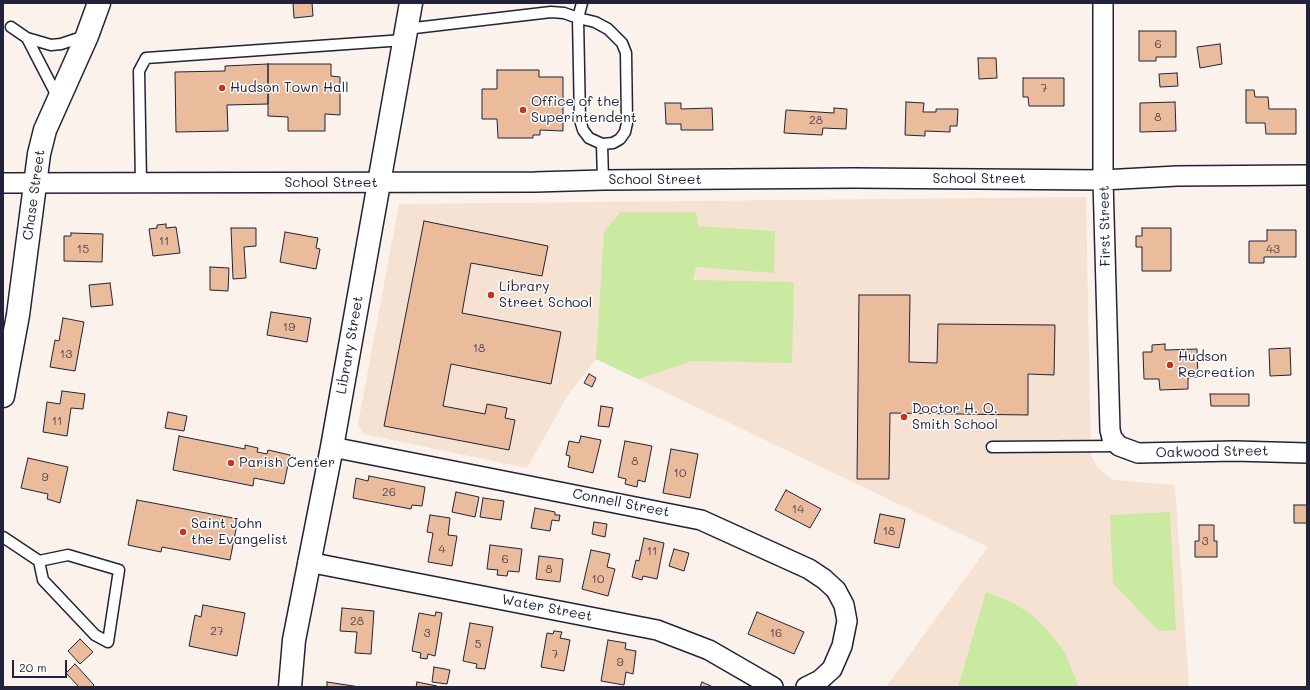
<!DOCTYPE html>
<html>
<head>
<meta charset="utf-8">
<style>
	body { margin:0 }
	#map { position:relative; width:1310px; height:690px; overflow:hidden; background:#fbf2eb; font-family:Mali,sans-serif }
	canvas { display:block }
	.frame { position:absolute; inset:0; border:4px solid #22223b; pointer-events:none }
	.scale { position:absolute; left:12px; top:660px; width:55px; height:18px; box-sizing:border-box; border:2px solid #22223b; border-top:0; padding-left:5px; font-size:12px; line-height:14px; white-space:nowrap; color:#22223b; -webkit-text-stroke:3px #fff; paint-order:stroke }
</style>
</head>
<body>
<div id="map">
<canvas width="1310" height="690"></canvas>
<div class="frame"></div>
<div class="scale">20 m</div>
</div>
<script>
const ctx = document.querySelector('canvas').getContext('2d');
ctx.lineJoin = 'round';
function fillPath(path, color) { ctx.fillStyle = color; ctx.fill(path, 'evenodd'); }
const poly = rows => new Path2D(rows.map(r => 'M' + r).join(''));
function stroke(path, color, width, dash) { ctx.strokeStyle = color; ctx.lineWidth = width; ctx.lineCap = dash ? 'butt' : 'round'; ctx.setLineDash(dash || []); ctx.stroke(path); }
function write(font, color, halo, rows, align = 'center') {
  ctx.font = font + ' Mali,sans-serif'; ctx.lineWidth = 3; ctx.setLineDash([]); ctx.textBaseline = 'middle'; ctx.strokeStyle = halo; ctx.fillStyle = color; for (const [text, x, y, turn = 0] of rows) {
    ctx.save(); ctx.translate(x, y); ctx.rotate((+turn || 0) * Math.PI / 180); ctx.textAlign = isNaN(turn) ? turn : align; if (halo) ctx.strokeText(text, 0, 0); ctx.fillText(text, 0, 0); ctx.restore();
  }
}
fillPath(poly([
	[1086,197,1091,455,1098,468,1114,480,1175,485,1189,687,886,687,988,547,596,359,568,395,527,468,363,434,358,424,399,204]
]), '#f6e2d3');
fillPath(poly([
	[621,212,696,212,698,226,775,231,774,273,696,267,693,280,794,282,792,363,692,361,638,379,596,359,604,232],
	[1170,512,1176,630,1158,631,1113,583,1110,515],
	[986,592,1014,603,1033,616,1050,633,1064,651,1079,687,958,687]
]), '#cae9a1');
const building = poly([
	[293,3,312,3,313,16,294,18,293,3],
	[1139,31,1176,31,1176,57,1156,57,1156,61,1139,61,1139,31],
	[1220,44,1222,64,1200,68,1197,47,1220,44],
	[978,58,996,58,997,78,979,79,978,58],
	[268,64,268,104,227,105,228,131,176,132,175,72,225,71,225,66,268,64],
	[268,64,331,64,331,76,340,77,340,115,325,114,325,131,288,131,288,117,268,116,268,64],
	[497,70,539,70,539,77,563,77,563,131,540,130,540,135,533,135,533,138,498,138,497,119,482,119,482,89,497,89,497,70],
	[1177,73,1178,86,1160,87,1159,74,1177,73],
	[1023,78,1064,78,1064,106,1029,106,1028,97,1023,97,1023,78],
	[1246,90,1254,90,1255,97,1268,97,1269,109,1296,109,1296,134,1266,134,1265,123,1246,123,1246,90],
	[906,102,924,103,923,112,936,112,936,109,958,109,957,126,950,126,950,132,925,131,925,136,905,135,906,102],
	[1175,102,1176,131,1140,132,1140,103,1175,102],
	[665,103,681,103,681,109,712,108,713,130,681,130,681,124,666,124,665,103],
	[834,108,847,109,846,129,823,128,822,135,784,133,786,110,834,113,834,108],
	[424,221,548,246,542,276,471,263,462,313,561,332,551,384,451,364,443,406,485,414,487,404,507,408,505,418,515,420,509,450,384,426,424,221],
	[166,224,166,228,176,227,180,253,153,256,149,229,157,228,157,225,166,224],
	[231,228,256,228,256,246,244,247,246,278,233,279,231,228],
	[1142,228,1171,228,1171,271,1142,271,1142,247,1136,247,1136,236,1142,236,1142,228],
	[1267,230,1296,230,1296,257,1264,257,1264,263,1249,263,1249,241,1267,241,1267,230],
	[285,232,318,238,316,248,320,249,316,269,280,262,285,232],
	[71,233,103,234,102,262,64,261,64,236,71,236,71,233],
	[210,267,229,268,228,291,210,290,210,267],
	[110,283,113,305,91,307,89,285,110,283],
	[859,295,910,295,909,362,937,363,938,324,1055,325,1054,375,1028,374,1028,415,890,413,889,479,857,479,859,295],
	[271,312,311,318,307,342,267,335,271,312],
	[63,318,84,322,75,371,50,367,55,340,59,341,63,318],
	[1165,344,1165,350,1197,349,1198,377,1188,378,1188,389,1160,390,1159,379,1144,379,1143,352,1152,352,1152,345,1165,344],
	[1290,348,1291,375,1270,376,1269,349,1290,348],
	[589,374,596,378,592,387,584,383,589,374],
	[62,391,85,394,83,409,71,408,67,436,43,432,47,402,60,404,62,391],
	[1210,394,1249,394,1249,406,1211,406,1210,394],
	[601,406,613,408,609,427,598,426,601,406],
	[168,412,187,416,184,431,165,428,168,412],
	[179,436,245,449,245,445,258,448,257,452,267,454,268,450,290,455,284,484,254,478,253,486,173,470,179,436],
	[581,436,601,440,593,473,568,467,570,456,566,455,569,441,579,443,581,436],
	[625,441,652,446,645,482,638,480,637,487,625,484,626,479,618,477,625,441],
	[671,449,698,454,690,498,663,493,671,449],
	[28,458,68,467,60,503,47,499,48,494,21,488,28,458],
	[369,476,425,487,422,506,412,505,411,509,353,498,356,478,368,481,369,476],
	[786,490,821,509,810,528,775,510,786,490],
	[456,492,479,497,475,517,452,512,456,492],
	[483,498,504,501,501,520,480,517,483,498],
	[137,500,238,519,230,560,162,547,161,552,128,545,137,500],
	[1294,505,1307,505,1307,523,1294,523,1294,505],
	[535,508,555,512,555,515,560,515,559,521,552,520,550,531,531,528,535,508],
	[880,514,905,519,899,548,874,543,880,514],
	[430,515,450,518,448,535,457,536,452,566,428,562,433,533,427,532,430,515],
	[594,522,607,524,605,537,592,534,594,522],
	[1199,525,1214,525,1214,541,1217,541,1217,557,1195,557,1195,541,1199,541,1199,525],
	[644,538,664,543,657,579,643,576,642,580,632,577,636,560,639,561,644,538],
	[490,545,522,549,519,572,508,571,507,576,497,575,498,570,487,569,490,545],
	[674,549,689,553,684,571,669,566,674,549],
	[591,550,610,554,607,567,615,569,608,596,582,589,591,550],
	[539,556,563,559,560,582,536,579,539,556],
	[203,605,245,613,237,656,189,646,195,615,201,617,203,605],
	[342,608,374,611,371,654,355,653,357,632,340,631,342,608],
	[436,612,442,613,435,656,428,654,427,659,420,658,421,653,412,651,419,613,435,616,436,612],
	[757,612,804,632,794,654,748,634,757,612],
	[470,623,493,627,485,669,476,668,477,664,463,661,470,623],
	[554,631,562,632,560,638,570,640,564,671,541,667,547,633,553,634,554,631],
	[80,639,93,652,80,664,68,651,80,639],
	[608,640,626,643,625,649,636,651,633,674,626,672,624,685,601,681,608,640],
	[75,664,94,685,92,687,79,687,66,673,75,664],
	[434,667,450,670,447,684,432,682,434,667],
	[327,682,360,687,327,687,327,682],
	[417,682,437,686,437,687,416,687,417,682],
	[702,682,713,687,700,687,702,682]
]);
fillPath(building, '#ebbc9b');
stroke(building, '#22223b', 1);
const service = poly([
	[578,18,595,22,608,29,622,43,626,53,627,123,625,132,620,139,613,143,602,144,589,138,583,130,580,120,578,18],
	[11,27,27,38,51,45,61,44,85,36],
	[406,29,551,12,564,13,578,18,582,3],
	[27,38,58,98],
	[602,144,603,180],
	[141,182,139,71,146,58,404,40],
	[992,447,1119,446],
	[3,537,39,561,68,555,119,570,108,642,95,635,43,580,39,561]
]);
const minor = poly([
	[1103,3,1103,180,1110,430,1112,438,1119,446,1138,453,1235,451,1307,453],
	[3,183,535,182,603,180,855,178,1103,180,1177,176,1307,175],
	[332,447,701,520,809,569,824,579,836,590,844,605,847,621,842,646,832,669,820,680,806,687],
	[308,562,657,630,709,650,773,687]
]);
const tertiary = poly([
	[290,687,294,640,332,447,411,3]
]);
const primary = poly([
	[3,396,18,315,39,154,45,130,87,36,99,3]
]);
stroke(service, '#22223b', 13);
stroke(minor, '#22223b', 22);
stroke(tertiary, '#22223b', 25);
stroke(primary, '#22223b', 25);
stroke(service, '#fff', 10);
stroke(minor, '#fff', 19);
stroke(tertiary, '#fff', 22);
stroke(primary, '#fff', 22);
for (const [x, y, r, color] of [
	[222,88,4,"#c8321e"],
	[523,110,4,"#c8321e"],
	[491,295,4,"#c8321e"],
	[1170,365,4,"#c8321e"],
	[904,417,4,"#c8321e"],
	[231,463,4,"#c8321e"],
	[183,532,4,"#c8321e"]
]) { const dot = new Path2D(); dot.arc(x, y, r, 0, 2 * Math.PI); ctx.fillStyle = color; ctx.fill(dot); stroke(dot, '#fff', 1.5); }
write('12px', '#544853', null, [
	["6",1158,44],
	["7",1044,88],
	["8",1158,117],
	["28",816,120],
	["11",164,241],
	["15",83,249],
	["43",1273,249],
	["19",289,327],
	["18",479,348],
	["13",66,354],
	["11",57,421],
	["8",635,461],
	["10",680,473],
	["9",45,477],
	["26",389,492],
	["14",798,509],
	["18",889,531],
	["3",1205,541],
	["4",442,549],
	["11",652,551],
	["6",505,559],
	["8",549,569],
	["10",598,579],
	["28",357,621],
	["27",217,631],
	["3",427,633],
	["16",776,633],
	["5",478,644],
	["7",555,654],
	["9",620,662]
]);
write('14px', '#22223b', '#fff', [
	["Hudson Town Hall",230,88],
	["Office of the",531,102],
	["Superintendent",531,118],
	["Library",499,287],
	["Street School",499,303],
	["Hudson",1178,357],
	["Recreation",1178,373],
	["Doctor H. O.",912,409],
	["Smith School",912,425],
	["Parish Center",239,463],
	["Saint John",191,524],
	["the Evangelist",191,540]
], 'left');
write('14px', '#22223b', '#fff', [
	["School Street",979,179],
	["School Street",655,180],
	["School Street",331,183],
	["Chase Street",34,195,-82],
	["First Street",1105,226,-91],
	["Library Street",350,345,-80],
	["Oakwood Street",1212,452,-1],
	["Connell Street",621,503,11],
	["Water Street",547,608,11]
]);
</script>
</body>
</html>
